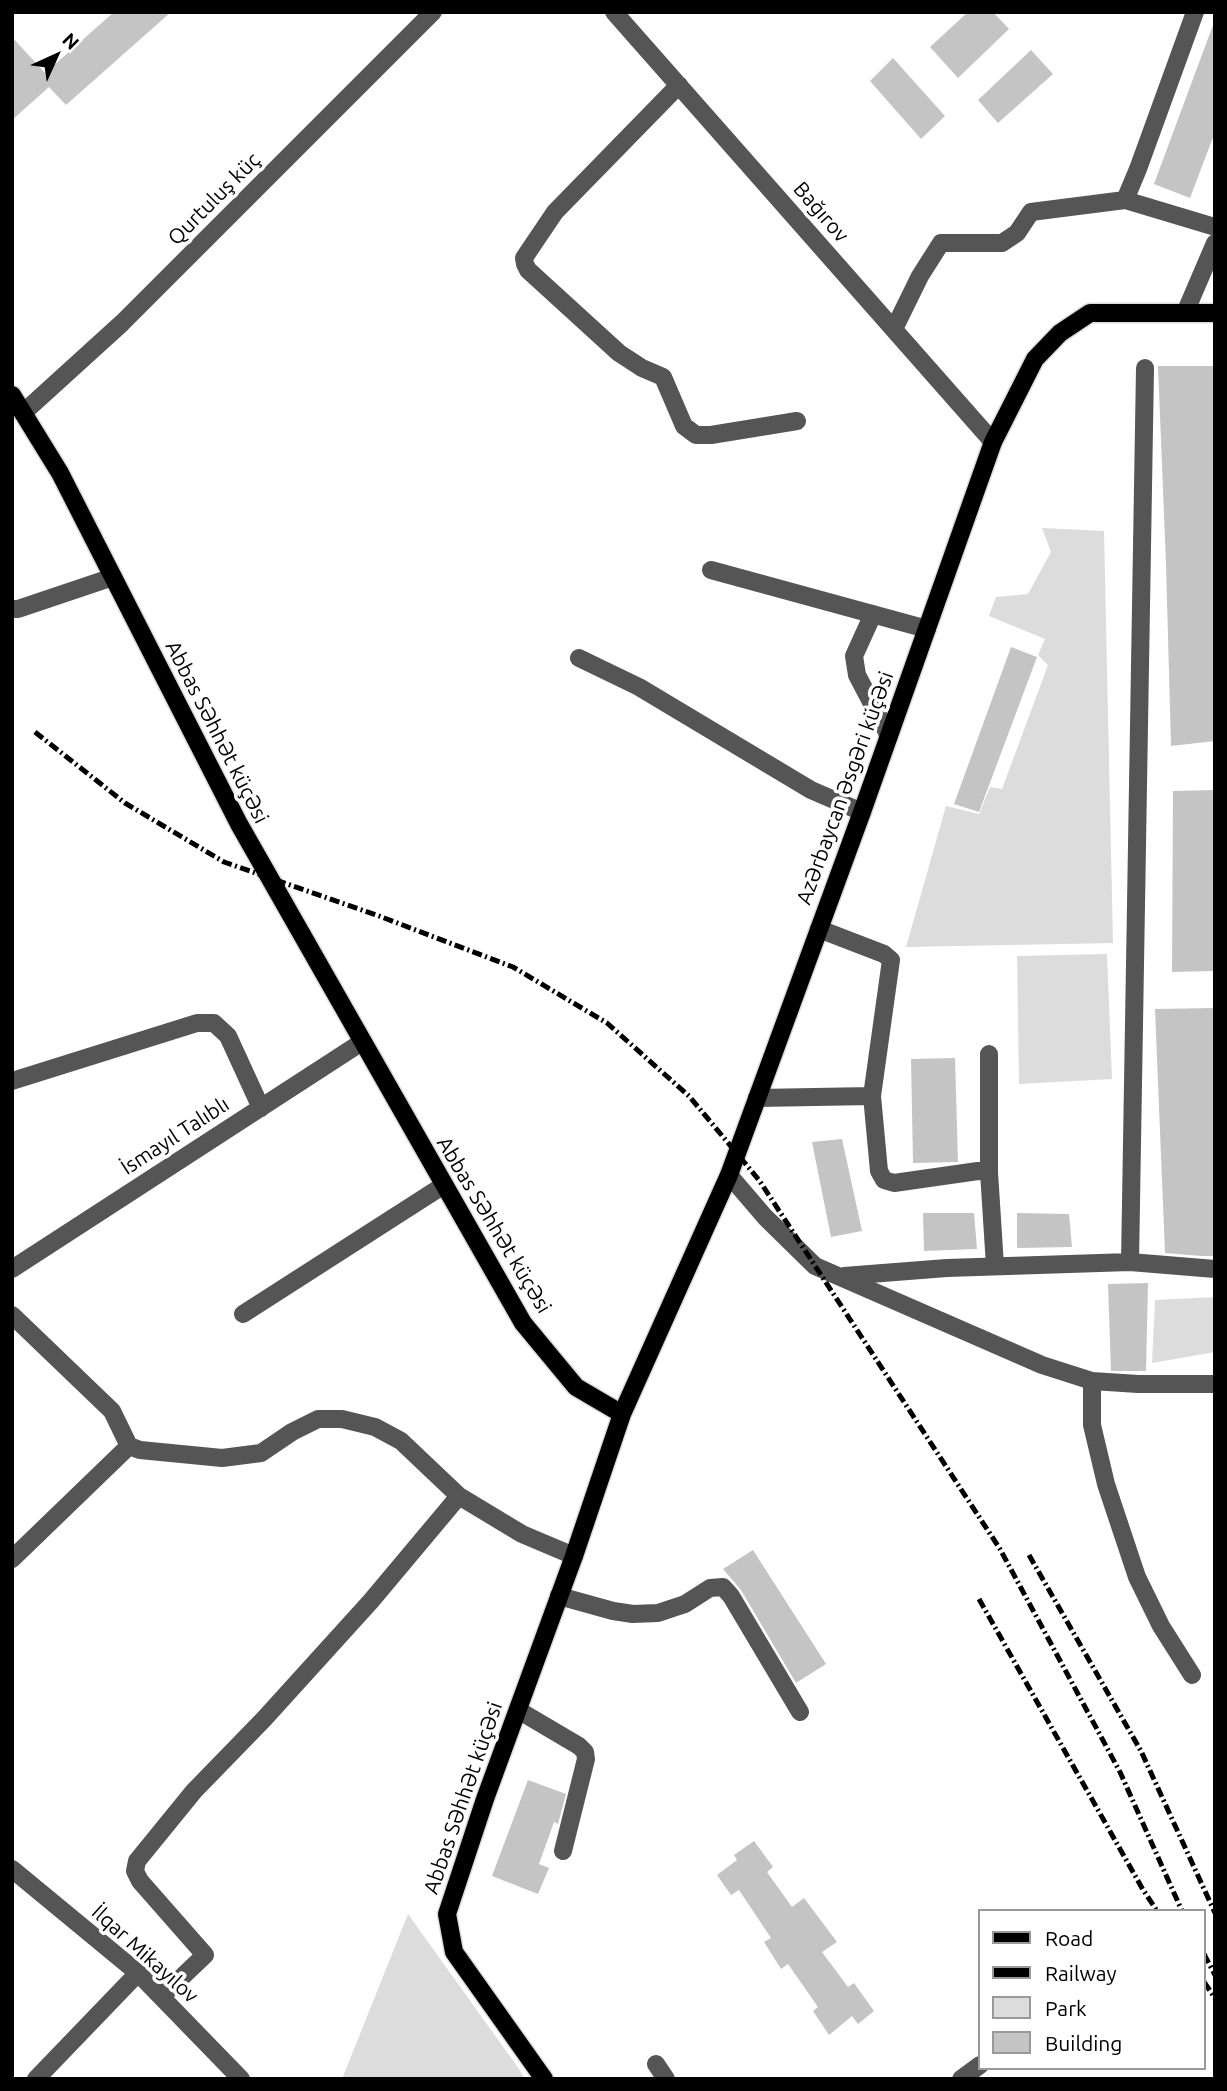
<!DOCTYPE html>
<html>
<head>
<meta charset="utf-8">
<style>
	body { margin:0 }
	#map { position:relative; width:1227px; height:2091px; overflow:hidden; background:#fff; font-family:Ubuntu,sans-serif }
	canvas { display:block }
	.frame { position:absolute; inset:0; border:14px solid #000; pointer-events:none }
	.legend { position:absolute; left:978px; top:1909px; width:228px; height:161px; box-sizing:border-box; background:#fff; border:2px solid #999; margin:0; padding:9px 12px; list-style:none; font-size:21px; color:#000 }
	.legend li { display:flex; align-items:center; gap:14px; height:35px }
	.legend b { width:35px; border:2px solid #999 }
	.north { position:absolute; left:21px; top:21px; width:70px; height:70px; -webkit-text-stroke:5px #fff; paint-order:stroke; rotate:45deg; font-size:19px; font-weight:700; line-height:28px; text-align:center; color:#000 }
	.north::after { content:''; display:block; margin:auto; width:24px; height:32px; background:#000; clip-path:polygon(50% 0,100% 100%,50% 72%,0 100%) }
</style>
</head>
<body>
<div id="map">
<canvas width="1227" height="2091"></canvas>
<div class="frame"></div>
<ul class="legend">
<li><b style="height:9px;background:#000"></b>Road</li>
<li><b style="height:9px;background:#000"></b>Railway</li>
<li><b style="height:19px;background:#dcdcdc"></b>Park</li>
<li><b style="height:19px;background:#c4c4c4"></b>Building</li>
</ul>
<div class="north">N</div>
</div>
<script>
const ctx = document.querySelector('canvas').getContext('2d');
ctx.lineJoin = 'round';
function fillPath(path, color) { ctx.fillStyle = color; ctx.fill(path, 'evenodd'); }
const poly = rows => new Path2D(rows.map(r => 'M' + r).join(''));
function stroke(path, color, width, dash) { ctx.strokeStyle = color; ctx.lineWidth = width; ctx.lineCap = dash ? 'butt' : 'round'; ctx.setLineDash(dash || []); ctx.stroke(path); }
function write(font, color, halo, rows, align = 'center') {
  ctx.font = font + ' Ubuntu,sans-serif'; ctx.lineWidth = 7; ctx.setLineDash([]); ctx.textBaseline = 'middle'; ctx.strokeStyle = halo; ctx.fillStyle = color; for (const [text, x, y, turn = 0] of rows) {
    ctx.save(); ctx.translate(x, y); ctx.rotate((+turn || 0) * Math.PI / 180); ctx.textAlign = isNaN(turn) ? turn : align; if (halo) ctx.strokeText(text, 0, 0); ctx.fillText(text, 0, 0); ctx.restore();
  }
}
fillPath(poly([
	[1042,528,1104,531,1113,943,906,947,946,806,979,814,990,787,1002,789,1048,665,1038,655,1045,639,989,616,996,597,1028,594,1051,552],
	[1107,954,1112,1079,1019,1084,1017,956],
	[1215,1297,1215,1352,1152,1363,1155,1300],
	[408,1914,519,2069,525,2079,342,2079]
]), '#dcdcdc');
fillPath(poly([
	[114,12,171,12,66,105,49,87,12,120,12,37,45,73],
	[968,12,993,12,1009,29,958,78,930,47],
	[1213,25,1215,25,1215,132,1190,198,1154,184],
	[1031,50,1053,74,998,123,978,100],
	[893,58,945,116,921,139,870,81],
	[1158,366,1215,366,1215,741,1171,746,1166,564],
	[1011,647,1037,657,979,812,954,804],
	[1215,790,1215,971,1172,972,1173,791],
	[1215,1008,1215,1256,1201,1256,1165,1253,1155,1009],
	[955,1058,958,1162,913,1163,911,1059],
	[842,1139,862,1231,831,1237,812,1142],
	[923,1213,974,1213,977,1249,924,1251],
	[1017,1213,1069,1214,1072,1247,1017,1248],
	[1148,1283,1146,1371,1111,1371,1108,1284],
	[753,1550,826,1664,796,1683,741,1590,723,1569],
	[528,1780,566,1794,558,1824,554,1822,539,1864,549,1868,538,1894,492,1876],
	[754,1841,773,1867,767,1872,792,1907,804,1898,837,1942,822,1952,848,1987,854,1983,874,2011,858,2024,852,2016,829,2035,813,2011,818,2007,788,1964,781,1969,764,1942,771,1938,739,1890,731,1895,717,1875,737,1860,734,1855]
]), '#c4c4c4');
const major = poly([
	[12,395,60,473,239,824,523,1323,576,1387,622,1414],
	[544,2079,454,1952,447,1914,485,1799,574,1556,622,1414,729,1175,862,812,993,442,1035,359,1060,333,1090,313,1215,313]
]);
stroke(major, '#dbdbdb', 21);
stroke(poly([
	[614,12,993,442],
	[679,85,555,212,528,252,524,258,525,264,528,270,619,353,642,368,663,377,684,426,696,435,711,435,797,421],
	[1125,200,1215,227],
	[1185,313,1215,243],
	[894,329,920,276,941,243,1002,243,1017,233,1031,212,1125,200,1138,169,1195,12],
	[23,413,122,323,433,12],
	[711,570,927,629],
	[12,609,18,609,113,577],
	[873,614,854,656,857,675,889,736],
	[579,658,639,687,811,790,862,812],
	[819,929,884,954,891,960,872,1096,879,1171,884,1180,894,1183,978,1171,989,1172,995,1266],
	[989,1054,989,1172],
	[12,1081,197,1023,214,1023,228,1036,261,1108],
	[757,1098,872,1096],
	[729,1175,765,1217,815,1266,1042,1365,1092,1381,1138,1384,1215,1384],
	[1130,1262,1145,368],
	[12,1269,362,1042],
	[844,1276,947,1268,1130,1262,1215,1269],
	[243,1314,444,1185],
	[12,1315,112,1411,129,1446],
	[1092,1381,1092,1425,1106,1484,1137,1577,1161,1626,1192,1675],
	[129,1446,140,1450,222,1458,261,1453,292,1432,318,1419,342,1419,375,1427,401,1441,459,1496,522,1534,574,1556],
	[12,1559,129,1446],
	[559,1596,613,1611,633,1614,658,1613,685,1604,710,1588,723,1587,731,1596,800,1712],
	[518,1710,579,1746,585,1752,586,1759,563,1851],
	[12,1869,138,1973,241,2079],
	[162,1996,205,1955,140,1881,135,1871,137,1861,194,1791,264,1719,371,1601,459,1496],
	[656,2064,666,2079],
	[36,2079,138,1973],
	[961,2079,980,2065]
]), '#555', 18);
stroke(major, '#000', 18);
stroke(poly([
	[35,732,125,803,224,862,379,916,513,967,607,1023,689,1096,759,1180,1000,1549,1120,1772,1182,1911],
	[1029,1555,1141,1751,1215,1913],
	[979,1599,1142,1888,1157,1911],
	[1204,1954,1215,1975],
	[1204,1982,1215,1998]
]), '#000', 5, [10, 3.5, 2, 3.5]);
write('21px', '#000', '#fff', [
	["Qurtuluş küç",214,199,-45],
	["Bağırov",821,212,49],
	["Abbas Səhhət küçəsi",217,732,63],
	["Azərbaycan əsgəri küçəsi",845,788,-70],
	["İsmayıl Talıblı",175,1136,-33],
	["Abbas Səhhət küçəsi",494,1225,59],
	["Abbas Səhhət küçəsi",463,1798,-71],
	["İlqar Mikayılov",145,1954,42]
]);
</script>
</body>
</html>
